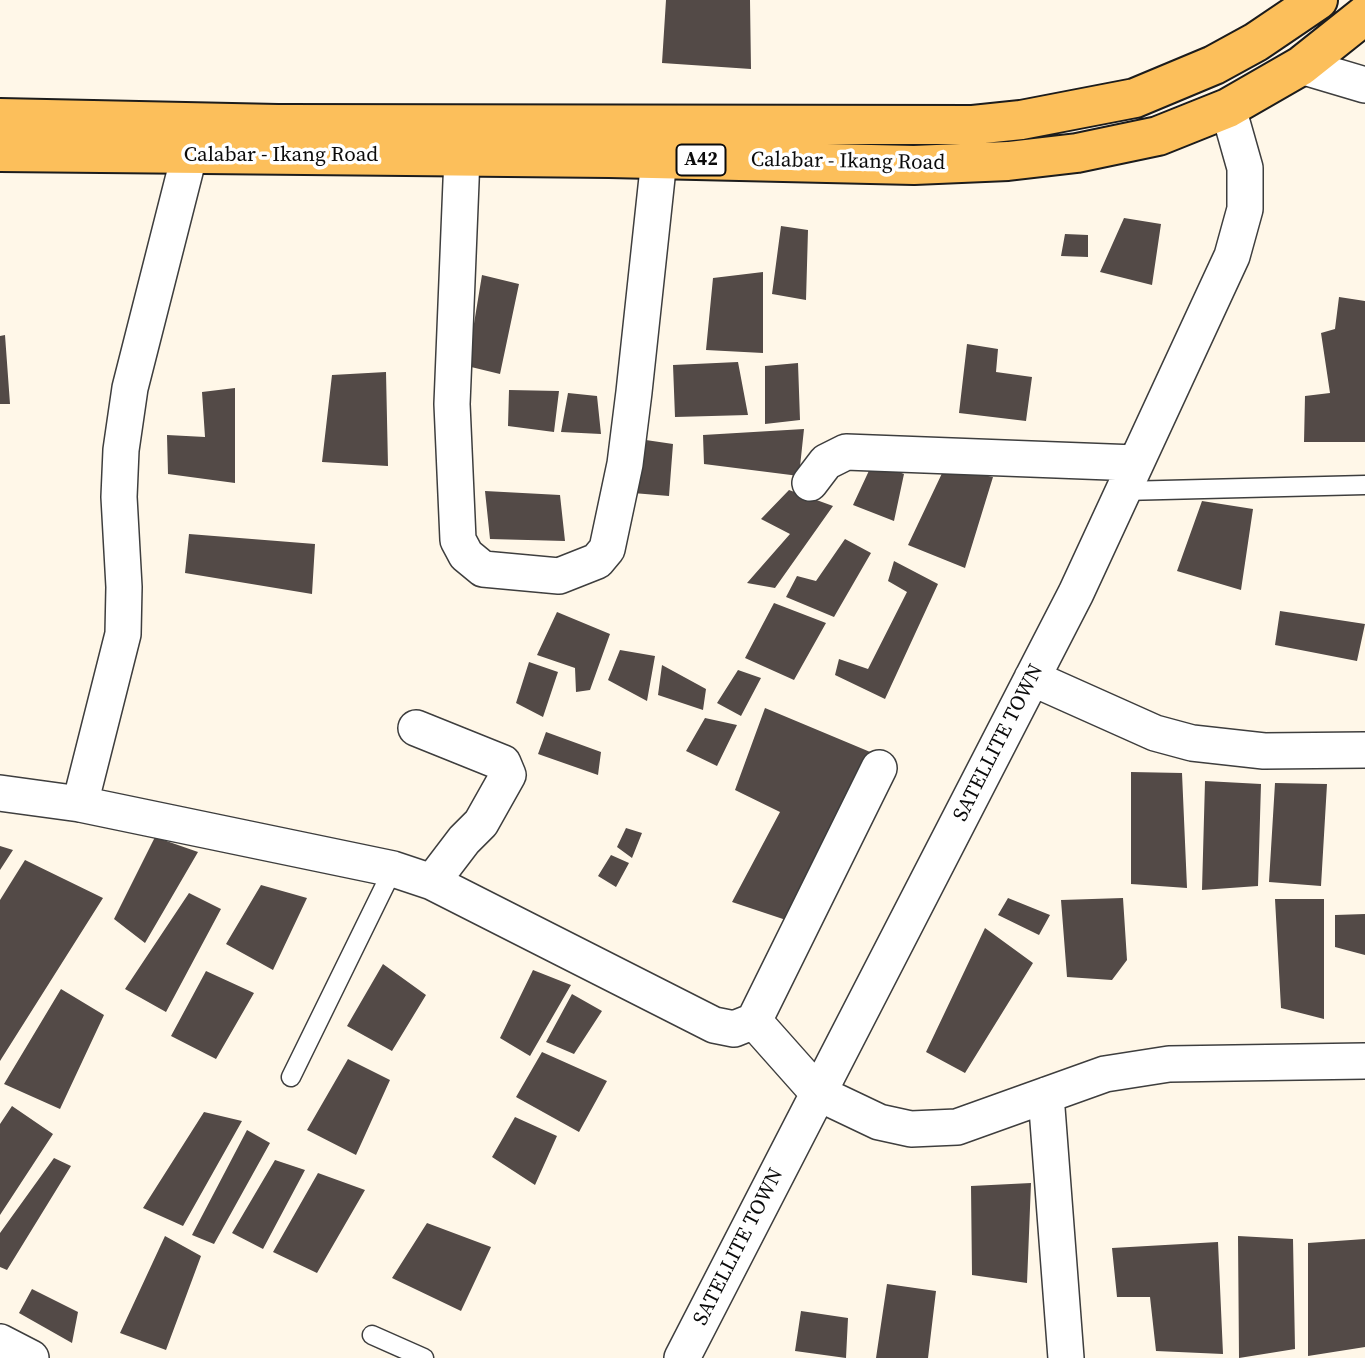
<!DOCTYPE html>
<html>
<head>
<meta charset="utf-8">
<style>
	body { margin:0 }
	canvas { display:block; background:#fff7e8 }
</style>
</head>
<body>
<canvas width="1365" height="1358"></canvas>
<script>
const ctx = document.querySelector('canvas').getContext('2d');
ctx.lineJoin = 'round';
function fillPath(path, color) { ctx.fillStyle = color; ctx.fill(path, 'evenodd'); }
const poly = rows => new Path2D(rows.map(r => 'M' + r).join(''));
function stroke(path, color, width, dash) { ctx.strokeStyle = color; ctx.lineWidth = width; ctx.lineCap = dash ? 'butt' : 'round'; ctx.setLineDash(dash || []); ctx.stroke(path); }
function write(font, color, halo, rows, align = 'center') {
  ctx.font = font + ' "Source Serif 4",serif'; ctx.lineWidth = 7; ctx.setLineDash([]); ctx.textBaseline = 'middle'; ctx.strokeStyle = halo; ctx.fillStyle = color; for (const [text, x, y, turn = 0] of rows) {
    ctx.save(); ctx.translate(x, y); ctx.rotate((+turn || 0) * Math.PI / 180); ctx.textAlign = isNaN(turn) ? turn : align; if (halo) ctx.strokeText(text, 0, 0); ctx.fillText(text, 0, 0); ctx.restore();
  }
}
fillPath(poly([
	[666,0,750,0,751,69,662,63],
	[1124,218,1161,224,1152,285,1100,272],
	[781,226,808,230,806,300,772,294],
	[1065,234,1088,235,1088,257,1061,256],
	[763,272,763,353,706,350,713,278],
	[482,275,519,284,500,374,467,366],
	[1339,297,1365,301,1365,442,1304,442,1305,396,1330,393,1321,333,1335,329],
	[5,335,10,404,0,404,0,336],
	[967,344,998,349,996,372,1032,377,1026,421,959,413],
	[738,362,748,415,675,417,673,365],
	[798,363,800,420,765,424,765,366],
	[386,372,388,466,322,462,332,375],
	[235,388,235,483,168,474,167,435,205,437,202,392],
	[509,390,559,391,554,432,508,426],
	[568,393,597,396,601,434,561,432],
	[804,429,799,476,704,464,703,435],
	[639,439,673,444,669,496,633,493],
	[873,462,904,474,894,521,853,505],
	[945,467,993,477,965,568,908,545],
	[789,490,833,506,775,588,747,583,790,534,761,519],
	[485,491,560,495,565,541,490,539],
	[1202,501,1253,509,1241,590,1177,571],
	[189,534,315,544,312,594,185,573],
	[845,539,871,553,834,617,786,597,797,576,816,581],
	[894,561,938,584,885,699,835,675,839,659,868,669,907,592,888,581],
	[774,603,826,623,794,680,745,658],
	[1280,611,1365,624,1357,661,1275,645],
	[557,612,610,634,590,690,576,692,575,668,537,655],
	[620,650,655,656,647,701,608,680],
	[529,662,558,672,543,717,516,703],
	[662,665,706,689,703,710,658,695],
	[738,670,761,678,741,716,717,703],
	[765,708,875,754,792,922,732,902,780,812,735,790],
	[705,718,737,725,717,766,686,751],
	[546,732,601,752,598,775,538,754],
	[1131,772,1182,773,1187,888,1131,884],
	[1205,781,1261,784,1258,886,1202,890],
	[1275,783,1327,784,1321,886,1269,882],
	[626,828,642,833,632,858,617,847],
	[155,837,198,852,145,943,114,919],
	[0,846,13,850,0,870],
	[611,855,629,863,616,887,598,876],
	[25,860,103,898,0,1061,0,900],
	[261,885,307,898,273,970,226,944],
	[189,893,221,909,166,1012,125,989],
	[1008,898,1050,915,1039,935,998,915],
	[1123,898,1127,960,1112,980,1067,977,1061,900],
	[1275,899,1324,899,1324,1019,1281,1008],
	[1365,914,1365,955,1335,947,1335,915],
	[985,928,1033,963,965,1073,926,1052],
	[383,964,426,995,392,1051,347,1026],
	[533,970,571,985,530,1056,500,1038],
	[206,971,254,993,216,1059,171,1036],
	[61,989,104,1015,60,1109,4,1084],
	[572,994,602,1011,574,1054,546,1042],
	[542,1052,607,1081,579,1132,516,1097],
	[348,1059,390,1080,356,1155,307,1130],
	[12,1106,53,1134,0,1215,0,1124],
	[204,1112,242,1121,183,1226,143,1208],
	[515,1117,557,1136,535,1185,492,1157],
	[247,1130,270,1143,214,1244,192,1235],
	[54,1158,71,1166,7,1270,0,1267,0,1233],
	[275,1160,305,1170,263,1249,232,1233],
	[318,1173,365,1190,317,1273,273,1252],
	[1031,1183,1027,1283,972,1275,971,1186],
	[427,1223,491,1247,461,1311,392,1278],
	[165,1236,201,1256,166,1350,120,1333],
	[1238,1236,1293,1239,1295,1349,1239,1358],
	[1365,1239,1365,1347,1308,1356,1308,1243],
	[1218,1242,1223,1354,1156,1351,1150,1297,1117,1297,1112,1248],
	[887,1284,936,1291,928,1358,876,1358],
	[32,1289,78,1312,72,1343,19,1313],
	[801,1311,848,1318,846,1358,795,1351]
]), '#534a47');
const lane = poly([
	[1123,491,1365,485],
	[291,1077,393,869],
	[372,1335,424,1358]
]);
const street = poly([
	[1301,66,1365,85],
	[462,157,452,404,458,540,466,555,483,569,559,576,597,561,607,549,625,464,634,392,659,159],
	[810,483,826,462,846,452,1136,463],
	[1032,678,1155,733,1192,743,1264,751,1365,750],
	[416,728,503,763,508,775,481,823,464,840,432,882],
	[0,793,80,804,393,869,432,882,714,1025,734,1029,754,1021,879,768],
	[80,804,123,634,124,587,119,497,121,450,130,388,189,156],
	[754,1021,818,1093,879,1122,911,1129,957,1127,1105,1074,1169,1064,1365,1061],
	[1046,1095,1066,1358],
	[0,1342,31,1358],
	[682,1358,1076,593,1232,256,1245,209,1245,168,1228,108]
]);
const primary = poly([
	[0,118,278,124,973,125,1021,120,1135,98,1214,65,1256,42,1318,0],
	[0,152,609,158,914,165,1008,161,1077,153,1158,136,1228,108,1301,66,1365,15]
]);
stroke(lane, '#3e3e3e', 21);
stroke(street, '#3e3e3e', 38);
stroke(primary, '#1c1c1c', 42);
stroke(lane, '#fff', 18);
stroke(street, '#fff', 35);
stroke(primary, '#fcbf5b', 38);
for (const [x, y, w] of [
	[701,160,49]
]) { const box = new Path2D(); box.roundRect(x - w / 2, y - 15.5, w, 31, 5); ctx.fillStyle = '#fff'; ctx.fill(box); stroke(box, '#0b0b0b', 2); }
write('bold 19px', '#0b0b0b', null, [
	["A42",701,160]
]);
write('21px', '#0b0b0b', '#fff', [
	["Calabar - Ikang Road",281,156],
	["Calabar - Ikang Road",848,162,1],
	["SATELLITE TOWN",999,743,-63],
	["SATELLITE TOWN",739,1247,-63]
]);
</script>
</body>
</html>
